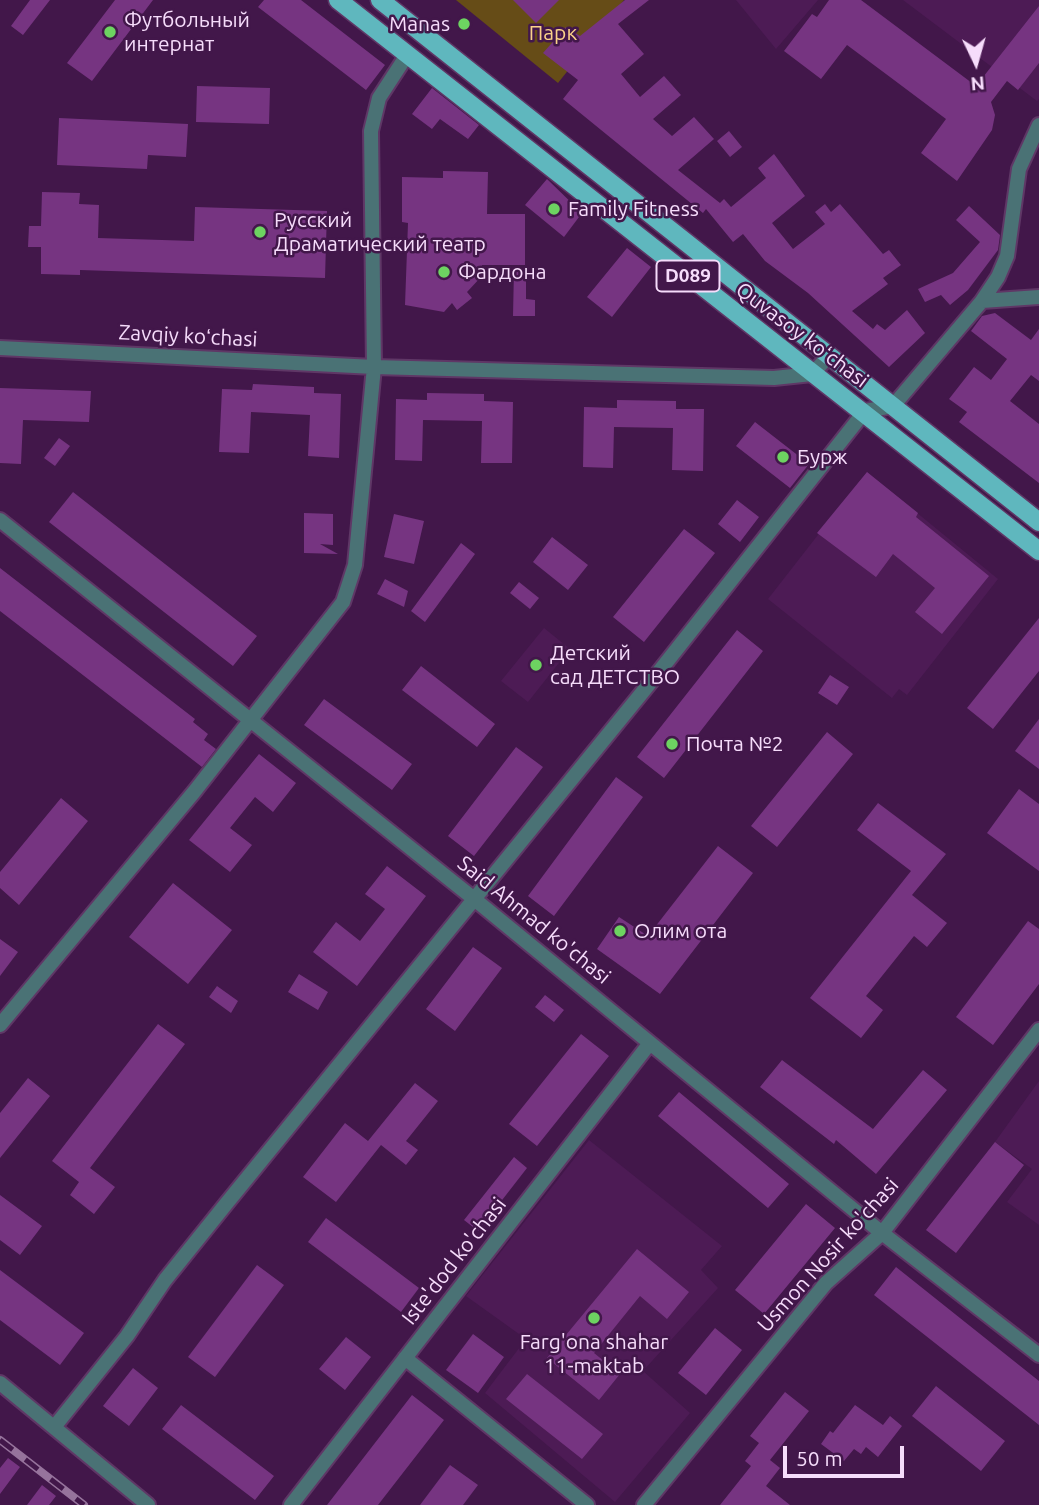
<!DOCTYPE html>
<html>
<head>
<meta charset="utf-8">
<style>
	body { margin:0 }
	#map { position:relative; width:1039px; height:1505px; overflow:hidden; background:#42174a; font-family:Ubuntu,sans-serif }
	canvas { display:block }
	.north { position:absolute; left:941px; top:28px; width:70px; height:70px; -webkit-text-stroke:5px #42174a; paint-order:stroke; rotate:175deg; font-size:19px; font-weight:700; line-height:28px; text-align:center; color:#f6dcfb }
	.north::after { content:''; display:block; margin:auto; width:24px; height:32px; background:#f6dcfb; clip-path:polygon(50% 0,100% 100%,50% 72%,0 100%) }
	.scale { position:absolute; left:783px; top:1446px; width:121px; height:32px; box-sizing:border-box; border:4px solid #f6dcfb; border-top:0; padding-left:9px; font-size:21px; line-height:24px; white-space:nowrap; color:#f6dcfb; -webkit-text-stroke:5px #42174a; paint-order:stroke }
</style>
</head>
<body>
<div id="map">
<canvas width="1039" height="1505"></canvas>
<div class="north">N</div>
<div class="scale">50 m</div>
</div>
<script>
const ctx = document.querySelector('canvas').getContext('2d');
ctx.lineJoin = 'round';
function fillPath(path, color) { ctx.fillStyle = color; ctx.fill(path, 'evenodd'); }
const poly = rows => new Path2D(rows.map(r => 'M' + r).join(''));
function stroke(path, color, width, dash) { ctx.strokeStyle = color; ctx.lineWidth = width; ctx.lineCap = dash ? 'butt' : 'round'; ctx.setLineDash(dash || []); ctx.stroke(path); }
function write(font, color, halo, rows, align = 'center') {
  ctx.font = font + ' Ubuntu,sans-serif'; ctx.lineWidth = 5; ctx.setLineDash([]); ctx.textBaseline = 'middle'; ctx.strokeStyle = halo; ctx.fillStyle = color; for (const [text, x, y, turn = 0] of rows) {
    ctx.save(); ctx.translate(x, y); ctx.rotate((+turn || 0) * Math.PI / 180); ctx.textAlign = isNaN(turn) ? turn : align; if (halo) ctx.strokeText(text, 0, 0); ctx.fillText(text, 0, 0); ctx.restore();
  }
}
fillPath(poly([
	[736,0,818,0,776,49],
	[903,0,1039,0,1039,99,1037,101],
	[867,472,998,579,907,695,899,689,892,698,768,599],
	[544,628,570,649,528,702,501,681],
	[1039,1081,1039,1225,1007,1202,1032,1169,995,1142],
	[589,1140,722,1246,701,1270,718,1288,643,1371,690,1413,615,1502,485,1393,526,1339,466,1296]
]), '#4d1b55');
fillPath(poly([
	[456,0,624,0,558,83]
]), '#664c17');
fillPath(poly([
	[30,0,50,0,23,35,11,26],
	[115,0,153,0,92,81,67,63],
	[264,0,301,0,385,65,366,90,258,7],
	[513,0,559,0,536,23],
	[625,0,649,0,618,24,644,54,621,74,640,97,664,76,681,95,653,119,672,136,694,117,714,139,678,170,720,203,724,199,731,207,766,178,758,168,774,154,805,196,772,223,793,249,825,224,815,212,825,204,831,212,840,204,883,254,889,250,901,265,883,278,888,284,852,311,873,329,877,324,885,330,907,310,925,333,889,367,808,293,765,261,743,234,733,242,706,209,703,213,563,99,578,80,543,53,566,27,580,36],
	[829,0,861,0,976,86,1039,6,1039,63,1018,90,1007,81,991,102,995,115,992,130,957,181,921,153,946,119,890,77,847,45,821,79,784,51,812,14,817,17],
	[197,86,270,88,269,124,196,122],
	[432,88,479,125,468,139,440,119,432,129,412,114],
	[59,118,188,124,186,157,148,155,147,169,57,165],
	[729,131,742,147,730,157,717,141],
	[443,171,488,172,487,214,525,214,525,265,482,265,482,276,467,292,472,298,457,310,452,303,444,312,405,305,408,223,402,222,402,177,443,178],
	[547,179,582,213,564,237,525,205],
	[42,192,80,193,79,204,99,205,98,238,194,241,195,207,327,211,325,278,80,270,80,275,41,274,41,247,28,247,29,226,41,226],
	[969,206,1000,235,998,250,968,290,950,305,941,295,925,302,918,289,953,273,980,242,956,220],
	[627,248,651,267,612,317,587,297],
	[514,269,526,269,526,299,535,300,535,316,513,316],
	[995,313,1031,340,1039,329,1039,381,1031,375,1010,401,1039,424,1039,483,959,422,967,412,949,399,974,367,991,380,1007,359,971,331,982,316],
	[253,384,314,387,314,393,341,394,339,458,308,456,310,415,251,412,249,453,219,452,222,389,252,390],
	[0,388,91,391,89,422,23,420,21,464,0,463],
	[427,393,484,394,484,401,513,402,512,463,481,463,482,421,423,420,422,461,395,460,396,399,427,400],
	[617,400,676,401,676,409,704,409,703,471,672,470,673,428,614,427,613,468,583,467,584,407,617,408],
	[755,422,809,464,790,488,736,446],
	[59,438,70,446,55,466,44,458],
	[867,472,918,513,916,517,989,576,942,634,915,612,935,588,893,554,876,577,817,533],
	[73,492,257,636,233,666,49,522],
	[737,500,759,517,740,542,718,524],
	[304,513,333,514,333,545,320,544,338,554,304,553],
	[394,514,424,521,414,564,384,557],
	[684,529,715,553,644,642,613,617],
	[552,537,588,565,568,590,533,562],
	[461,543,475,554,425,622,411,611],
	[0,568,195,719,193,722,208,734,204,740,216,749,202,767,0,611],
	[385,579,408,591,404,607,377,594],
	[519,582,539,598,530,609,510,593],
	[1039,618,1039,671,993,729,967,708],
	[737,630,763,651,664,778,637,757],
	[421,666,495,724,477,747,402,690],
	[830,675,849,687,837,705,818,693],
	[324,699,412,764,392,790,304,725],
	[1039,719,1039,769,1015,751],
	[827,732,853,754,777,847,751,826],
	[516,747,543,767,474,856,448,836],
	[259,754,296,783,273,812,255,797,230,828,252,845,230,872,189,840],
	[616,777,643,797,554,916,528,896],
	[1019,789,1039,804,1039,871,987,833],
	[61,798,88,821,19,905,0,888,0,872],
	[878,803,946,854,912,895,947,923,927,947,914,936,866,996,883,1010,861,1038,810,998,911,871,857,830],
	[718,846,753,873,660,994,597,949,619,917,648,936],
	[387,866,426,896,357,986,313,952,336,922,360,941,385,909,365,894],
	[173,883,232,930,188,984,129,937],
	[1028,921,1039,929,1039,984,993,1045,956,1017],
	[0,939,18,952,0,976],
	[473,947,502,968,455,1031,426,1009],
	[299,974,328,992,318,1010,288,992],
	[217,986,238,1001,231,1013,209,997],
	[545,995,564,1010,554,1022,535,1007],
	[158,1024,185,1044,90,1168,115,1187,94,1214,70,1195,79,1182,52,1161],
	[581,1034,609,1056,537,1146,509,1124],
	[782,1060,873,1129,923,1070,947,1090,876,1174,836,1140,834,1144,760,1087],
	[28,1078,50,1096,0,1158,0,1113],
	[415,1083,438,1101,406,1141,418,1150,406,1165,381,1145,336,1202,303,1177,345,1123,368,1141],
	[679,1092,789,1184,768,1208,658,1116],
	[995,1142,1024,1165,956,1253,926,1230],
	[514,1157,527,1168,478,1231,464,1220],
	[0,1195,42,1226,20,1255,0,1240],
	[806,1204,835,1228,764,1314,735,1290],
	[326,1218,419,1288,401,1312,308,1242],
	[637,1249,689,1292,667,1319,640,1296,594,1353,620,1374,599,1400,547,1358],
	[257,1265,284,1285,215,1377,188,1357],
	[896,1267,1039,1381,1039,1425,874,1295],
	[0,1270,84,1333,60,1365,0,1320],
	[715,1328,742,1350,706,1395,678,1373],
	[473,1334,504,1357,478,1393,446,1370],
	[346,1337,371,1357,345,1390,319,1369],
	[133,1368,158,1388,129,1426,103,1406],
	[527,1374,603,1434,582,1459,506,1399],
	[936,1386,1005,1441,981,1471,912,1416],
	[785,1392,809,1411,770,1460,780,1468,766,1486,790,1505,720,1505,751,1466,745,1461,759,1443,750,1436],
	[412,1395,444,1420,378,1505,327,1505],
	[181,1405,274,1476,255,1500,162,1429],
	[855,1405,883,1425,890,1416,902,1426,878,1457,866,1447,861,1454,854,1449,844,1461,821,1444,830,1431,833,1433],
	[8,1458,20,1467,0,1494,0,1468],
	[450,1465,478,1485,463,1505,420,1505],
	[42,1485,56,1496,49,1505,27,1505]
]), '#763481');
const minor = poly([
	[982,301,998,277,1007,256,1019,169,1039,125],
	[0,348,374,367,774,378,812,374,829,356],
	[0,520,473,898,882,1233,1039,1355],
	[0,1025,194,792,343,602,355,565,374,367,371,131,379,98,407,55],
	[405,1358,587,1505],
	[0,1383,148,1505],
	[55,1426,127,1336,165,1280,226,1204,654,678,865,411,893,406,982,301,1039,297],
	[291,1505,650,1043],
	[644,1505,826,1283,882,1233,1039,1030]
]);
const primary = poly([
	[338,0,1039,551],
	[380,0,1039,522]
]);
stroke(minor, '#5f3766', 18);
stroke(primary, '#5f3766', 21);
stroke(minor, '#4a7275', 14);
stroke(primary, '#5fb7be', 18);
const rail = poly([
	[0,1440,84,1505]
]);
stroke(rail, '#96739c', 8);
stroke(rail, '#42174a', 5, [16]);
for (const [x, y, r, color] of [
	[464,24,7,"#6dd361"],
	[110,32,7,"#6dd361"],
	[554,209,7,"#6dd361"],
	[260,232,7,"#6dd361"],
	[444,272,7,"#6dd361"],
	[783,457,7,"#6dd361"],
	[536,665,7,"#6dd361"],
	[672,744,7,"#6dd361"],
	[620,931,7,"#6dd361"],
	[594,1318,7,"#6dd361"]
]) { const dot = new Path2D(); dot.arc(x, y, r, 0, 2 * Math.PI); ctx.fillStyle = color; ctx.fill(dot); stroke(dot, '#42174a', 2.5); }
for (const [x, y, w] of [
	[688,276,63]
]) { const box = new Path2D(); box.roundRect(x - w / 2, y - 15.5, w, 31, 5); ctx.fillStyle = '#42174a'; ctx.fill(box); stroke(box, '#f6dcfb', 2); }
write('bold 19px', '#f6dcfb', null, [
	["D089",688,276]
]);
write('21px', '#f6dcfb', '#42174a', [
	["Футбольный",124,20],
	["интернат",124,44],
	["Manas",450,24,"right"],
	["Family Fitness",568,209],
	["Русский",274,220],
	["Драматический театр",274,244],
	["Фардона",458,272],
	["Бурж",797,457],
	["Детский",550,653],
	["сад ДЕТСТВО",550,677],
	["Почта №2",686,744],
	["Олим ота",634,931],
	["Farg'ona shahar",594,1342,"center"],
	["11-maktab",594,1366,"center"]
], 'left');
write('21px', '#fad289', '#42174a', [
	["Парк",553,33]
]);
write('21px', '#f6dcfb', '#42174a', [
	["Quvasoy koʻchasi",802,335,37],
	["Zavqiy koʻchasi",188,336,3],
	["Said Ahmad ko'chasi",534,920,39],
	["Usmon Nosir ko'chasi",828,1255,-48],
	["Iste'dod ko'chasi",454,1261,-52]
]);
</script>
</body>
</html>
